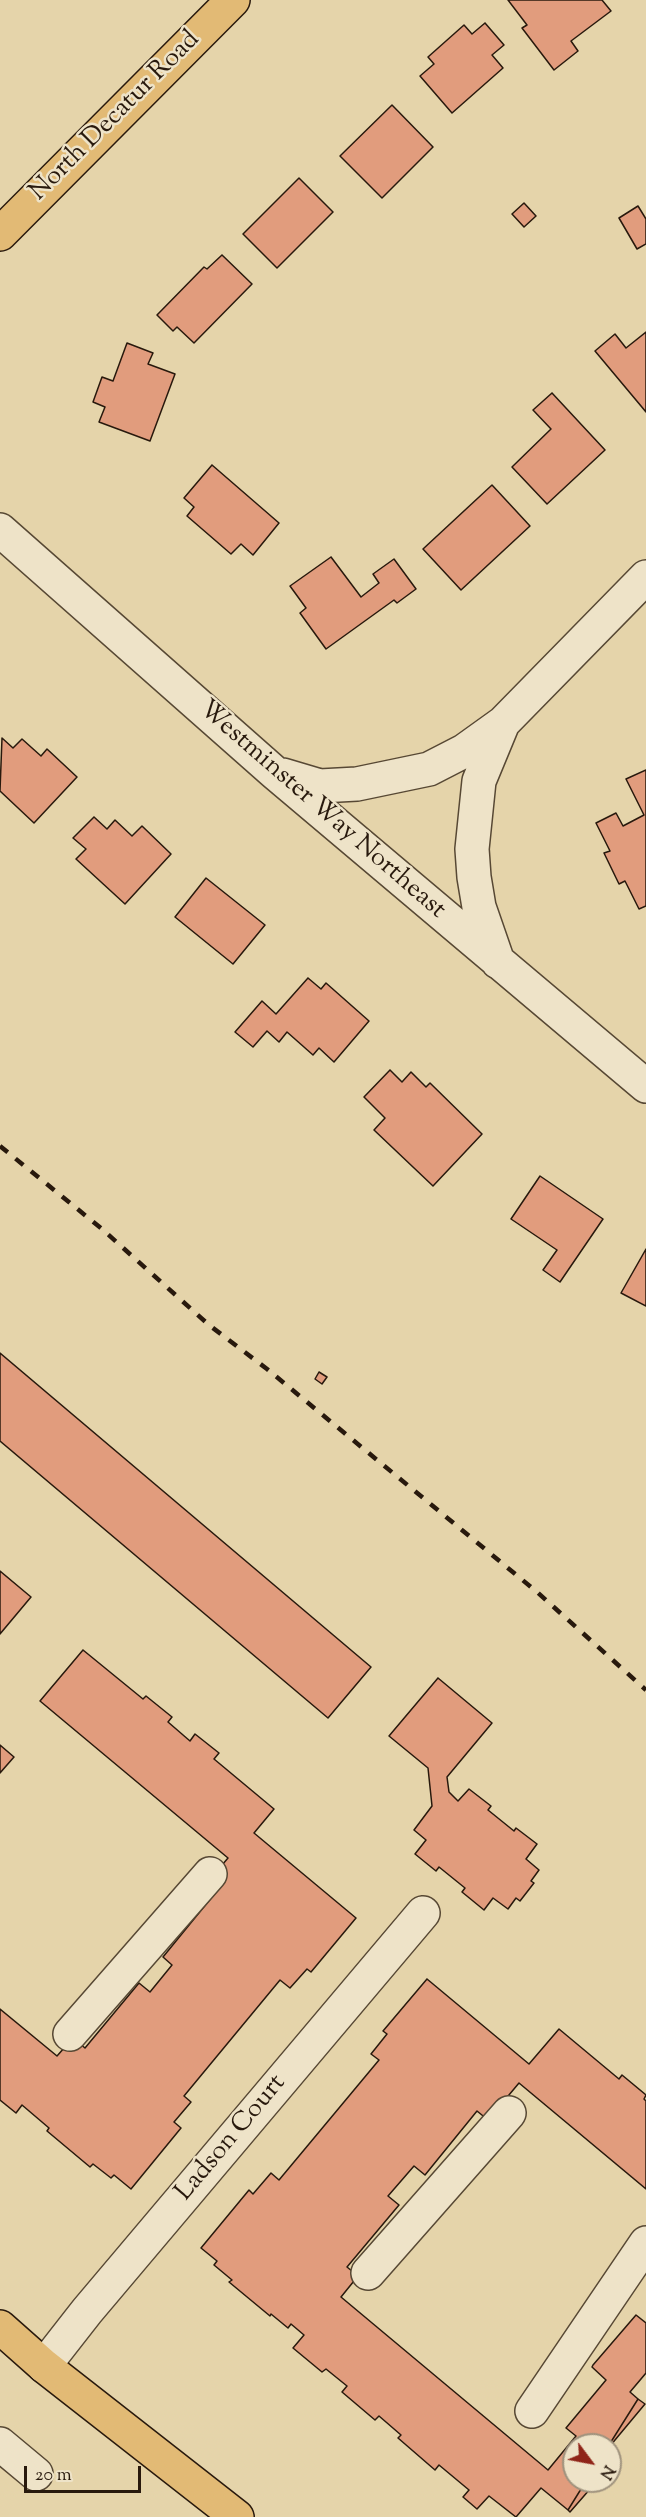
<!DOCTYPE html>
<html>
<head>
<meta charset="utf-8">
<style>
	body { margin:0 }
	#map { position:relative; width:646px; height:2517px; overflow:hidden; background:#e5d4aa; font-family:"Sorts Mill Goudy",serif }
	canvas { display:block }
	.north { position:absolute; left:562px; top:2433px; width:60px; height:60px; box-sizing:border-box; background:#eee3c8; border:2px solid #9f927d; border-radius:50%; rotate:122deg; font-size:16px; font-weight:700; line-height:24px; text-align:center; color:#28190d }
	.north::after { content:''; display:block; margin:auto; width:21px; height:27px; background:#8f2418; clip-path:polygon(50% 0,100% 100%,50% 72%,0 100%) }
	.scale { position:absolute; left:24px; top:2466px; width:117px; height:27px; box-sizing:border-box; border:3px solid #28190d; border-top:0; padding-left:8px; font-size:18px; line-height:21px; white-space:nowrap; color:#28190d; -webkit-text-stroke:4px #eee3c8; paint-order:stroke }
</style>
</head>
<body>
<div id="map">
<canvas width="646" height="2517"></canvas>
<div class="north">N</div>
<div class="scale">20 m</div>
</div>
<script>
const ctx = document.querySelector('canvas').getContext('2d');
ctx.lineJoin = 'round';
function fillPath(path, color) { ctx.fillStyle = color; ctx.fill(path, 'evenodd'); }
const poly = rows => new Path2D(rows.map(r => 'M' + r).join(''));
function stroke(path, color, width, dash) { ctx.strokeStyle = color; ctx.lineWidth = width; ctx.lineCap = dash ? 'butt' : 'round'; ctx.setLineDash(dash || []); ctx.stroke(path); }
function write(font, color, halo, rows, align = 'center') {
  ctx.font = font + ' "Sorts Mill Goudy",serif'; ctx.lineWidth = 5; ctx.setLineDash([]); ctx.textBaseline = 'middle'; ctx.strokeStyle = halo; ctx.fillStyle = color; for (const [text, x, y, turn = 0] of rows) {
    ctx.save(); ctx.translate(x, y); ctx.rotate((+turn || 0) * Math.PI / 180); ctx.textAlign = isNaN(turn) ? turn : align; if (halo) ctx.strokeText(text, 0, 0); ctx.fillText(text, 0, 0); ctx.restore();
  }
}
const building = poly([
	[508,0,602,0,611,11,571,41,578,51,554,70,522,28,527,25,508,0],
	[485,23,504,45,492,55,503,68,452,113,420,76,434,64,428,57,464,25,472,34,485,23],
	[392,105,433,147,382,198,340,156,392,105],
	[299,178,333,212,277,268,243,234,299,178],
	[524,203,536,216,524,227,512,214,524,203],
	[638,206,646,219,646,244,637,249,619,218,638,206],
	[222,255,252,284,194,343,177,327,173,331,157,315,204,267,207,269,222,255],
	[646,332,646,412,595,351,615,334,626,348,646,332],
	[127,343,153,353,148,364,175,374,150,441,99,422,105,407,93,402,102,377,113,381,127,343],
	[552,393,605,450,547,504,512,467,551,429,533,410,552,393],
	[212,465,279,523,253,555,241,544,231,554,187,516,194,507,184,498,212,465],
	[492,485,530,526,461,590,423,549,492,485],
	[331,557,361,597,379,583,373,574,394,559,416,589,397,603,394,600,326,649,300,613,306,608,290,586,331,557],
	[2,738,13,748,22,739,41,756,47,749,77,777,34,823,0,791,2,738],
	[646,770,646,906,639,909,625,881,619,884,604,853,610,851,596,823,616,813,623,826,644,815,626,779,646,770],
	[94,817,107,829,115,820,132,836,142,826,171,854,125,904,76,859,86,849,73,838,94,817],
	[206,878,265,925,233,964,175,917,206,878],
	[308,978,321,989,326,983,369,1021,334,1062,319,1048,313,1055,287,1032,279,1042,267,1031,253,1047,235,1032,262,1001,276,1014,308,978],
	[390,1070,402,1082,411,1072,426,1087,430,1083,482,1134,433,1186,374,1130,385,1118,364,1097,390,1070],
	[540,1176,603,1219,560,1282,543,1270,557,1250,511,1219,540,1176],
	[646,1249,646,1306,621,1293,646,1249],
	[0,1353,371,1667,328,1718,0,1441,0,1353],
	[319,1372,327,1377,322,1384,315,1379,319,1372],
	[0,1571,31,1597,0,1634,0,1571],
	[83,1650,143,1699,146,1696,172,1717,168,1722,190,1741,195,1734,219,1753,214,1759,274,1809,254,1833,356,1918,311,1972,307,1969,290,1988,280,1980,184,2096,191,2102,174,2122,181,2128,131,2189,114,2175,111,2178,93,2164,90,2167,47,2131,49,2128,22,2105,16,2113,0,2100,0,2009,57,2056,73,2038,85,2048,139,1983,150,1992,172,1965,163,1957,216,1892,206,1884,228,1858,40,1701,83,1650],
	[438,1678,492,1723,447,1777,449,1792,458,1801,469,1789,491,1806,488,1810,514,1831,516,1828,537,1844,526,1859,539,1870,531,1881,534,1883,520,1901,516,1898,508,1909,493,1898,484,1910,462,1892,465,1888,439,1867,436,1871,415,1854,426,1840,414,1830,432,1806,428,1768,389,1736,438,1678],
	[0,1745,14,1757,0,1773,0,1745],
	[427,1979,529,2064,559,2029,619,2079,622,2075,646,2095,644,2099,646,2101,646,2189,519,2083,488,2120,477,2111,425,2175,414,2166,388,2196,399,2205,347,2267,358,2276,341,2297,548,2470,576,2436,566,2428,606,2380,592,2367,593,2365,636,2315,646,2323,646,2373,630,2392,638,2399,609,2445,574,2445,574,2481,586,2481,568,2510,541,2488,516,2517,489,2496,477,2509,463,2497,469,2490,439,2465,435,2470,398,2438,401,2435,379,2416,375,2420,342,2392,347,2386,326,2369,322,2372,293,2348,304,2335,291,2324,288,2328,271,2314,270,2316,229,2282,232,2280,214,2265,217,2261,201,2248,249,2190,253,2194,271,2173,279,2180,379,2060,371,2054,387,2034,383,2031,427,1979],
	[638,2399,645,2404,610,2446,609,2445,638,2399],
	[586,2481,597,2481,570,2512,568,2510,586,2481]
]);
fillPath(building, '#e19c7d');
stroke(building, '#28190d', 1.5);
const minor = poly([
	[0,530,275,773,646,1086],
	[283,775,320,786,357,784,429,769,464,751,503,723,646,577],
	[498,962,479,907,474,877,472,849,479,781,503,723],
	[70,2034,210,1874],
	[368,2273,509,2113],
	[44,2366,87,2311,423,1913],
	[532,2411,646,2243],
	[0,2444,36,2474]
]);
const major = poly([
	[0,234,233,0],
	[0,2327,44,2366,237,2517]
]);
stroke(minor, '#574834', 36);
stroke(major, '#28190d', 36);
stroke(minor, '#eee3c8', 33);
stroke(major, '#e2ba75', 33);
stroke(poly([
	[0,1146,102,1229,209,1325,267,1369,537,1592,646,1690]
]), '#28190d', 4.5, [10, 10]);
write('26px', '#28190d', '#eee3c8', [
	["North Decatur Road",116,117,-45],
	["Westminster Way Northeast",321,811,41],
	["Ladson Court",232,2139,-50]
]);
</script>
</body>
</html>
